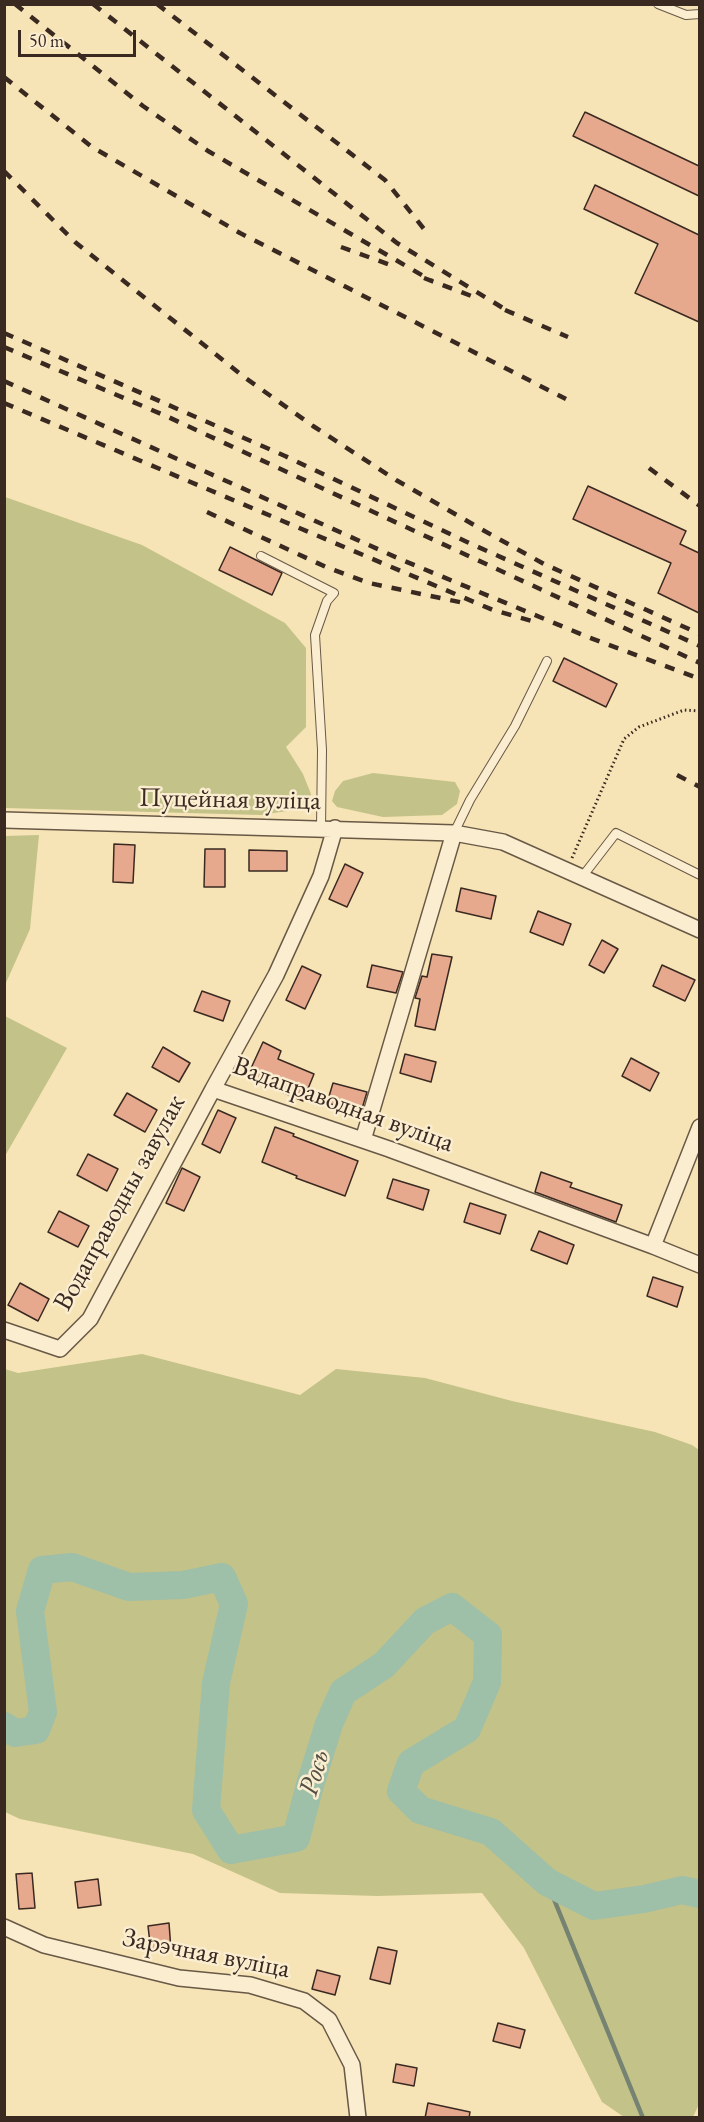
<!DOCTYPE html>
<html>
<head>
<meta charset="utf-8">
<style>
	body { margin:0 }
	#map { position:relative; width:704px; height:2122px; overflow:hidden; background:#f7e4b6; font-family:"EB Garamond",serif }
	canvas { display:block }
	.frame { position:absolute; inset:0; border:6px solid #392921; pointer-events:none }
	.scale { position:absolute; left:18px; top:30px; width:118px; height:27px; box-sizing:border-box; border:3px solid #392921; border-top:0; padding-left:8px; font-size:18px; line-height:21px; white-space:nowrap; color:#392921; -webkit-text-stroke:4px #faedd0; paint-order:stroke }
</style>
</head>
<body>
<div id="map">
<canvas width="704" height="2122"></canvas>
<div class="frame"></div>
<div class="scale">50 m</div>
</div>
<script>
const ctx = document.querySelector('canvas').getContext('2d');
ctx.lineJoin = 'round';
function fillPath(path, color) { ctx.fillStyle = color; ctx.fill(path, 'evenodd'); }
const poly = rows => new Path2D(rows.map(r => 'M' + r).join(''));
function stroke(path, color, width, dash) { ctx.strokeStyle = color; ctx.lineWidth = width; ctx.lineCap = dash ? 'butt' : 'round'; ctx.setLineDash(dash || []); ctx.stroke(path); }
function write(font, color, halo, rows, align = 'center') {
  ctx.font = font + ' "EB Garamond",serif'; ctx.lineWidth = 5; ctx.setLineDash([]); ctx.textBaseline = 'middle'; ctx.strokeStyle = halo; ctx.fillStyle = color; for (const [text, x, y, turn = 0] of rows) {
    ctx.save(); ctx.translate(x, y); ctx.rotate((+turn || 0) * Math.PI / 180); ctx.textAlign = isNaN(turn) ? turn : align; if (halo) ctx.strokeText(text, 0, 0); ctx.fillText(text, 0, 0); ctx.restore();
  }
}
fillPath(poly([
	[5,497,142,545,285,623,306,648,306,727,286,747,303,774,311,794,306,808,261,815,5,808],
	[373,773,455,782,460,791,457,804,442,815,383,817,337,807,332,801,335,791,343,781],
	[39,835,30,929,5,985,5,836],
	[5,1016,67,1048,5,1156],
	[142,1354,300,1395,336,1369,425,1378,512,1401,655,1432,692,1445,699,1450,700,2102,693,2117,624,2117,602,2102,524,1948,482,1893,377,1896,280,1893,193,1854,20,1819,5,1812,5,1369,18,1373]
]), '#c3c289');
stroke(poly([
	[547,1882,643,2118]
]), '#768372', 4.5);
stroke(poly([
	[4,1726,15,1733,36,1730,43,1712,30,1611,42,1570,72,1567,129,1587,183,1585,222,1577,234,1604,216,1683,206,1810,231,1850,296,1838,310,1785,329,1724,343,1692,384,1665,425,1621,452,1607,488,1635,487,1682,467,1729,411,1763,401,1791,420,1810,491,1832,547,1882,594,1906,644,1899,682,1890,700,1894]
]), '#9ebfa8', 28);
const building = poly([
	[585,112,699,166,699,196,573,136,585,112],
	[595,185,699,235,699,322,635,293,658,244,584,209,595,185],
	[588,486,686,531,680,544,699,553,699,613,658,593,671,563,573,519,588,486],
	[230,547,282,573,272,595,219,570,230,547],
	[564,658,617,684,606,707,553,681,564,658],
	[114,844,135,845,133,883,113,882,114,844],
	[205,849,225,849,225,887,204,887,205,849],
	[249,850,287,851,287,871,249,871,249,850],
	[345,864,363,873,347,907,329,899,345,864],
	[461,888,496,896,491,919,456,911,461,888],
	[538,911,571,924,563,945,530,932,538,911],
	[602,940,618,949,604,973,589,965,602,940],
	[432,954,452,957,435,1030,415,1026,420,999,415,998,422,976,427,977,432,954],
	[372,965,403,972,396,993,367,987,372,965],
	[662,965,695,980,685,1001,653,986,662,965],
	[302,966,321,975,305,1009,286,1000,302,966],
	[202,991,230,1001,223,1021,194,1011,202,991],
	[263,1042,281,1051,278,1059,314,1074,303,1101,247,1077,263,1042],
	[163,1047,190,1063,179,1082,152,1067,163,1047],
	[405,1054,436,1062,431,1082,400,1073,405,1054],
	[631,1058,659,1073,650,1091,622,1076,631,1058],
	[333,1083,367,1092,361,1112,327,1103,333,1083],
	[127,1093,157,1110,145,1132,114,1115,127,1093],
	[218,1110,236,1118,220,1153,202,1144,218,1110],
	[275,1127,294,1134,293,1136,358,1161,345,1196,296,1178,297,1176,262,1162,275,1127],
	[88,1154,118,1169,107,1191,77,1175,88,1154],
	[182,1168,200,1177,184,1211,166,1203,182,1168],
	[541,1172,572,1183,570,1187,622,1205,616,1222,535,1192,541,1172],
	[393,1179,429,1190,423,1210,387,1198,393,1179],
	[470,1203,506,1215,500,1234,464,1222,470,1203],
	[59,1211,89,1226,78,1247,48,1232,59,1211],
	[539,1231,574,1245,567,1264,531,1250,539,1231],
	[653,1277,683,1287,677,1307,647,1296,653,1277],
	[20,1283,49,1299,38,1321,8,1305,20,1283],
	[32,1873,35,1908,19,1909,16,1874,32,1873],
	[98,1879,101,1905,78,1908,75,1882,98,1879],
	[169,1923,171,1950,151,1952,148,1926,169,1923],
	[378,1947,397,1951,390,1984,370,1979,378,1947],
	[317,1970,340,1976,335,1995,312,1989,317,1970],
	[498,2023,525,2030,520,2048,493,2041,498,2023],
	[396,2064,417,2068,414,2086,393,2082,396,2064],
	[428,2103,470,2112,469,2118,425,2118,428,2103]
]);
fillPath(building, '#e6a98e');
stroke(building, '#392921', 1.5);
const service = poly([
	[658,4,686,15,700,14],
	[261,556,334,593,327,601,315,635,322,750,321,828],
	[454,833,470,800,515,726,547,661],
	[582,877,616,833,700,875]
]);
const minor = poly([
	[4,820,454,833,503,842,700,930],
	[335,828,321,876,276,975,213,1089,389,1149,653,1246,700,1127],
	[363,1140,454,833],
	[653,1246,700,1265],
	[4,1330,60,1349,90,1319,213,1089],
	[4,1927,44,1945,179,1978,250,1985,304,2001,329,2020,352,2065,358,2118]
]);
stroke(service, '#685846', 10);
stroke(minor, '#685846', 18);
stroke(poly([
	[572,858,624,739,639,727,684,710,700,711]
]), '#392921', 3, [1.5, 3]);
stroke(service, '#faedd0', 8);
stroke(minor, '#faedd0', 15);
stroke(poly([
	[15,4,143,106,208,151,432,281],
	[93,4,397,243,511,313],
	[157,4,385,180,424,229],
	[4,77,92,147,240,233,566,399],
	[4,171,75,242,244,377,313,426,396,480,481,529,544,564,700,634],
	[341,247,396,267],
	[424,278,474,297],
	[505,310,568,337],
	[4,333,285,456,467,542,700,646],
	[4,347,166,416,700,663],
	[4,381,402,560,588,637,700,679],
	[4,403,493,610,539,623],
	[649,468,700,506],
	[207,512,326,567,369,583,464,603],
	[677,775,700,787]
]), '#392921', 4.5, [10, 10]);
write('27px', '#392921', '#faedd0', [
	["Пуцейная вуліца",230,800,1],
	["Вадаправодная вуліца",343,1105,20],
	["Водаправодны завулак",120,1203,-61],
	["Зарэчная вуліца",206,1954,11]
]);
write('italic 28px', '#524e43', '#faedd0', [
	["Рось",315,1773,-74]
]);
</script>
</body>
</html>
